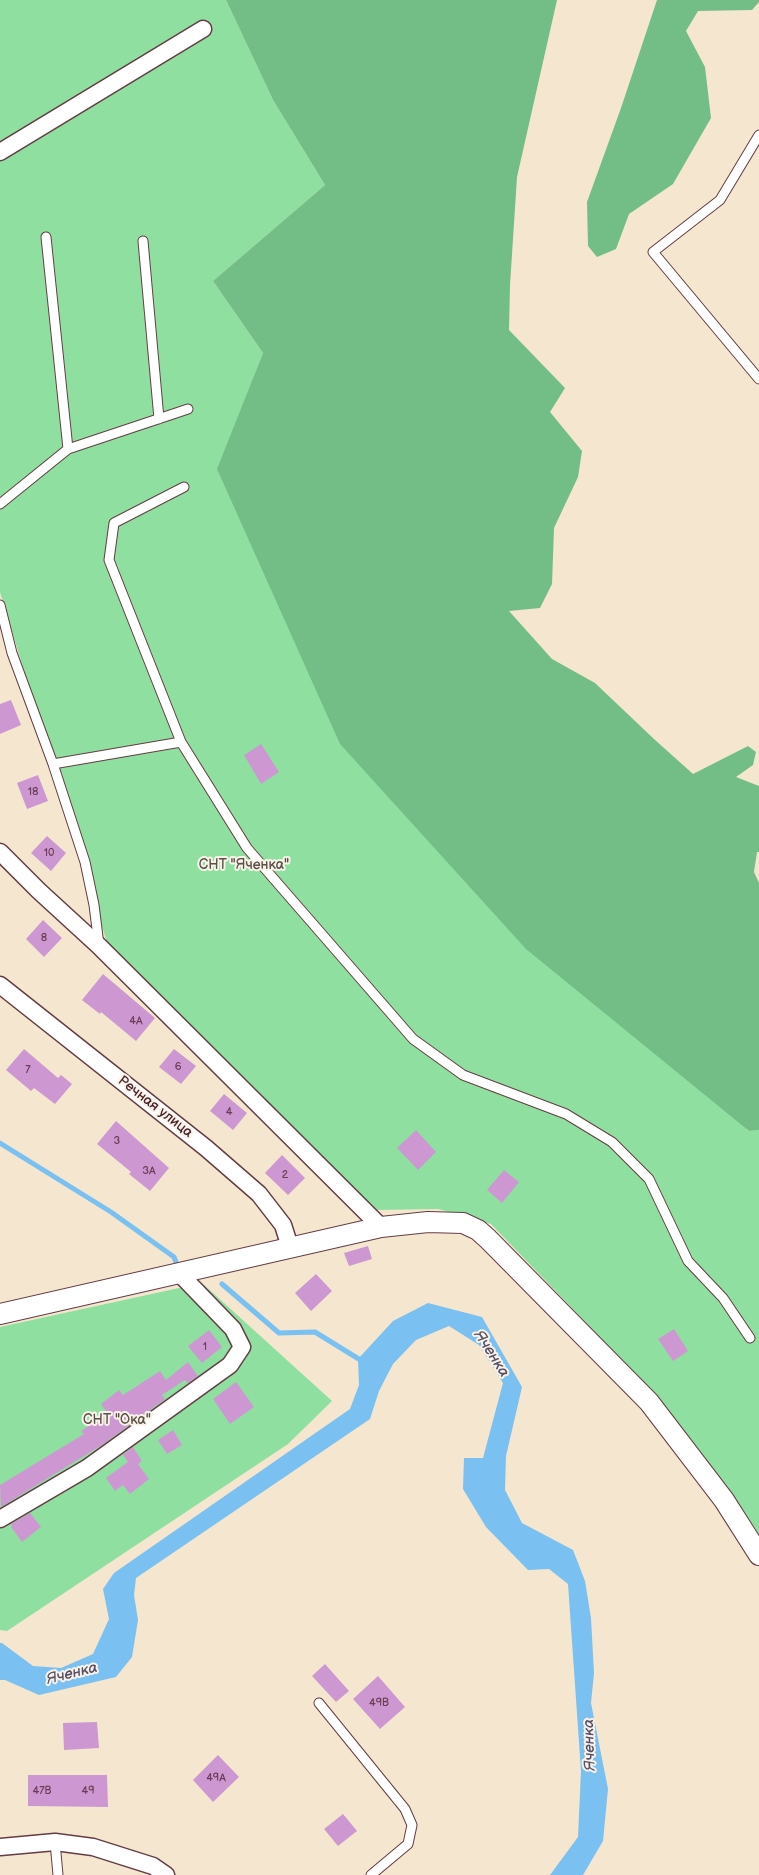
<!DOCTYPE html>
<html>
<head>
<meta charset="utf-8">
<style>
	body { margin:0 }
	canvas { display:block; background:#f4e6cf }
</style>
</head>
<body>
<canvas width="759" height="1875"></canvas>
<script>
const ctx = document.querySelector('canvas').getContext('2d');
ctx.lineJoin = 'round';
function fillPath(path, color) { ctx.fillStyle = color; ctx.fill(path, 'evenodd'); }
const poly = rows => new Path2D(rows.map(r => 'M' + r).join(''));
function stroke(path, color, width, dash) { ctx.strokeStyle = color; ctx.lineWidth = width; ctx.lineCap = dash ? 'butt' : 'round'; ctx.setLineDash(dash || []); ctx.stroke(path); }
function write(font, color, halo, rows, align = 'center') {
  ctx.font = font + ' "Balsamiq Sans",sans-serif'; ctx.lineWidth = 4; ctx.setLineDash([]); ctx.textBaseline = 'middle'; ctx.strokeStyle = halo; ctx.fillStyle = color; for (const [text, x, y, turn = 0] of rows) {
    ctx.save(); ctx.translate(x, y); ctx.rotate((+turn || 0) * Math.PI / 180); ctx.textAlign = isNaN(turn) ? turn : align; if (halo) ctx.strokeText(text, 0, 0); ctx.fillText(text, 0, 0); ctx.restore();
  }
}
fillPath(poly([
	[0,0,226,0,273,100,325,185,213,281,263,353,218,469,748,1131,759,1130,759,1536,655,1394,491,1224,438,1209,376,1210,108,946,0,592],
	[202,1283,332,1401,288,1444,7,1631,0,1630,0,1327]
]), '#8fe0a0');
fillPath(poly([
	[226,0,557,0,517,177,510,285,509,330,565,388,550,412,582,451,578,477,554,528,552,584,540,608,509,611,552,659,595,683,654,739,693,774,748,746,756,752,753,765,736,777,759,786,759,852,757,852,754,872,759,883,759,1130,749,1131,526,949,340,744,217,469,263,353,213,281,325,185,273,100],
	[657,0,759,0,759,2,752,10,698,11,686,31,705,67,711,118,673,184,629,214,616,249,597,257,588,246,587,202,621,108]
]), '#73be86');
fillPath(poly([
	[428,1303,482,1317,522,1387,506,1456,505,1490,522,1523,573,1550,585,1581,591,1618,594,1673,591,1703,608,1789,603,1841,583,1875,550,1875,578,1837,581,1771,568,1584,549,1569,528,1570,486,1527,463,1489,464,1458,483,1458,503,1383,479,1345,449,1326,416,1340,393,1364,379,1391,370,1419,136,1578,134,1595,138,1620,132,1657,116,1677,39,1695,5,1680,0,1680,0,1643,2,1643,33,1666,61,1668,93,1654,109,1619,103,1589,114,1573,350,1409,359,1385,358,1359,393,1321]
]), '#7ac0f1');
stroke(poly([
	[0,1143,111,1212,174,1257,177,1265,180,1265],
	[222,1284,279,1333,315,1332,362,1361]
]), '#7ac0f1', 5);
fillPath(poly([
	[11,700,21,725,0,734,0,704],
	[261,744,279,772,261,784,244,755],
	[38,775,48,801,27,809,17,783],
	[47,836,66,853,51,871,31,853],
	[43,920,62,938,44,957,26,939],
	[103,974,155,1018,136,1041,101,1012,100,1014,82,1000],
	[24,1049,58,1078,61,1075,72,1084,55,1104,34,1088,31,1091,6,1070],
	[174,1049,196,1066,181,1084,159,1067],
	[224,1094,247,1113,233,1130,210,1111],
	[116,1121,169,1168,150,1191,129,1174,131,1172,97,1144],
	[416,1130,436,1152,418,1170,397,1148],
	[282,1155,305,1178,288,1195,265,1173],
	[504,1170,519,1182,502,1203,487,1190],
	[368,1246,372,1259,349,1266,344,1253],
	[316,1274,332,1291,311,1311,295,1293],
	[674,1329,688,1351,673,1361,658,1339],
	[209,1330,222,1347,202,1363,188,1346],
	[188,1362,198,1376,188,1383,185,1380,162,1395,165,1399,102,1445,1,1507,0,1485,84,1434,81,1431,108,1414,101,1404,119,1390,123,1395,160,1371,166,1380],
	[236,1382,254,1407,230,1424,213,1399],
	[173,1430,182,1445,167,1454,158,1440],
	[133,1447,142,1461,138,1464,149,1479,130,1494,123,1485,115,1491,106,1478,128,1462,123,1455],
	[30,1513,41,1527,22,1542,11,1527,12,1526,11,1524],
	[325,1664,349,1691,336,1702,312,1676],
	[378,1676,405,1707,380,1729,353,1699],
	[97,1722,99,1748,64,1750,63,1723],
	[218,1755,239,1777,213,1802,193,1780],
	[28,1775,107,1775,108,1807,28,1806],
	[343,1814,357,1831,338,1846,324,1829]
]), '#cd98d2');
const service = poly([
	[759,135,720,200,653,252,759,379],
	[46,237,68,449],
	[143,241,159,419],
	[184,487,114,523,109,560,181,742,247,848,413,1039,463,1075,566,1114,612,1142,649,1179,688,1261,723,1298,750,1338],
	[0,504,68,449,188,409],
	[0,605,12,653,53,764,85,862,94,905,99,945],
	[53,764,181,742],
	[319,1703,405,1809,412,1825,408,1844,371,1875],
	[55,1842,58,1875]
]);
const minor = poly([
	[0,152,203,29],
	[0,852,39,891,99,946,381,1227],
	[0,985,206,1148,259,1194,283,1225,290,1247],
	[0,1519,87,1468,230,1365,242,1347,233,1329,178,1272],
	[0,1847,55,1842,93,1847,153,1866,166,1875]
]);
const tertiary = poly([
	[0,1314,381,1227,428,1222,463,1223,478,1230,488,1239,649,1402,724,1500,759,1555]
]);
stroke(service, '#643d44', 11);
stroke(minor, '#643d44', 19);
stroke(tertiary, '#643d44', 22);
stroke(service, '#fff', 9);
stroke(minor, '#fff', 16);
stroke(tertiary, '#fff', 20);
write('11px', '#6b3d55', null, [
	["18",33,792],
	["10",49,853],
	["8",44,938],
	["4А",136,1021],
	["6",178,1067],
	["7",28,1070],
	["4",229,1112],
	["3",117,1141],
	["3А",149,1171],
	["2",285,1175],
	["1",205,1347],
	["49В",379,1703],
	["49А",216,1778],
	["47В",42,1791],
	["49",88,1791]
]);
write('14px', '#5b4f48', '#f7f3e8', [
	["СНТ \"Яченка\"",244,865],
	["СНТ \"Ока\"",117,1420]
]);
write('14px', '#4a1f2b', '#f7f3e8', [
	["Речная улица",155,1107,38]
]);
write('italic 15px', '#584f66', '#f7f3e8', [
	["Яченка",491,1354,57],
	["Яченка",72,1674,-14],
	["Яченка",590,1745,-92]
]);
</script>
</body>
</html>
